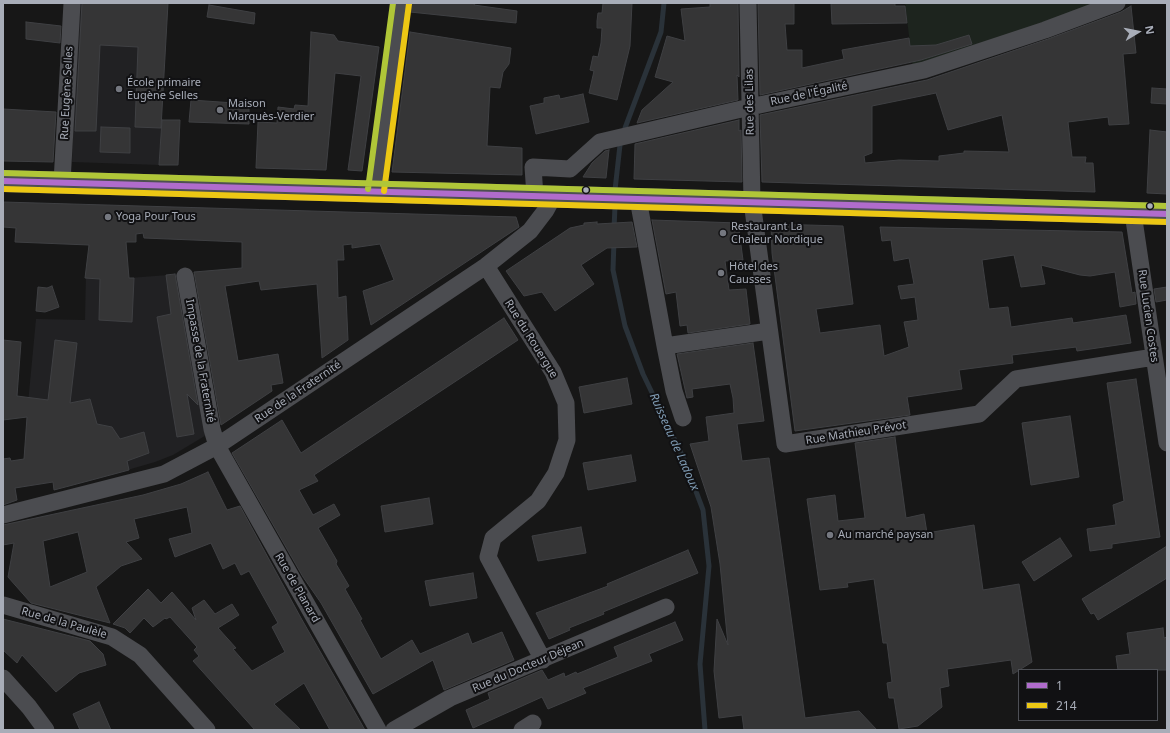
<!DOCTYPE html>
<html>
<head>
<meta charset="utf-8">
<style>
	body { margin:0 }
	#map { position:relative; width:1170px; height:733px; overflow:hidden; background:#171717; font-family:"Noto Sans",sans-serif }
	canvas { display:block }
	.frame { position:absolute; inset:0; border:4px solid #a8adb8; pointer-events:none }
	.legend { position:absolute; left:1018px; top:669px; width:140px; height:52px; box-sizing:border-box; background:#111113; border:1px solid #4d4f55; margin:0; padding:5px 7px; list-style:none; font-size:12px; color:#a8adb8 }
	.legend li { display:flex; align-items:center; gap:8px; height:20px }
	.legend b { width:20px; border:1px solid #4d4f55 }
	.north { position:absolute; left:1118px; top:12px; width:40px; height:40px; -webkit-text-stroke:3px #111113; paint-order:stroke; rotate:80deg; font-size:11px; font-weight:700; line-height:16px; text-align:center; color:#a8adb8 }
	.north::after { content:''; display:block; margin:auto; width:14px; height:18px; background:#a8adb8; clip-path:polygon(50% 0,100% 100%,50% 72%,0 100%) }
</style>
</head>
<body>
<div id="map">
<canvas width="1170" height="733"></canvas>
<div class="frame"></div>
<ul class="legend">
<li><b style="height:5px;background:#b06ccc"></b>1</li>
<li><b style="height:5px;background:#ecc714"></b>214</li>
</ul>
<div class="north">N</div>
</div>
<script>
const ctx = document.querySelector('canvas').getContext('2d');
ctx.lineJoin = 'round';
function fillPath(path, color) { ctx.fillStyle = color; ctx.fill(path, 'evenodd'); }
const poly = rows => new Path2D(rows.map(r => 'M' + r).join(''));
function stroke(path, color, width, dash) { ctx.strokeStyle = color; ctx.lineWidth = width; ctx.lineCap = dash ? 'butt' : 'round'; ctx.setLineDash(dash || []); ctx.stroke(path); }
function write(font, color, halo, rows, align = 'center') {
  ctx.font = font + ' "Noto Sans",sans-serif'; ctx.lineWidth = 4; ctx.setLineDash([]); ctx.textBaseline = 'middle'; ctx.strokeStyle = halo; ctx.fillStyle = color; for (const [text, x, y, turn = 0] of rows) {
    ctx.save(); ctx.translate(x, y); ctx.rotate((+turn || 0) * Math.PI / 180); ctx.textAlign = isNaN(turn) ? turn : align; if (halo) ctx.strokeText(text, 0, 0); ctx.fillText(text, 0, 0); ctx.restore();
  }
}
fillPath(poly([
	[77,3,102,3,122,15,167,16,159,165,72,162],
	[86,273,129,278,181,274,208,434,173,455,155,462,93,480,90,430,27,414,36,319,85,320]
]), '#212123');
fillPath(poly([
	[905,3,1098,3,913,68]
]), '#1d241e');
stroke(poly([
	[625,128,661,32,664,3],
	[615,190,620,145],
	[614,229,615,206],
	[614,241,613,270,625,326,643,374,683,457,703,510,709,566,700,664,705,730]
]), '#2a3239', 5);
const building = poly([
	[82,3,168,3,161,128,135,127,138,47,100,45,96,131,75,131,82,3],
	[411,3,475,3,474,5,517,11,516,23,410,12,411,3],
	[603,3,632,3,630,46,617,100,589,93,594,71,590,70,593,56,598,57,601,43,602,28,597,28,597,21,598,13,602,13,603,3],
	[710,3,738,3,739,77,737,75,738,100,637,123,642,110,673,82,655,77,667,36,685,41,681,9,710,7,710,3],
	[758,3,794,3,794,24,785,24,787,50,802,50,802,68,844,59,842,50,909,38,910,46,936,45,969,35,972,44,921,60,760,95,758,3],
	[831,3,895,3,895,6,905,6,907,23,832,24,831,3],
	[209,5,255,13,254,24,207,17,209,5],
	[1131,6,1136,53,1123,54,1129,124,1109,125,1108,117,1068,122,1072,157,1086,157,1085,163,1093,163,1095,192,762,182,760,115,927,80,1048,39,1121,12,1131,6],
	[936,93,948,130,1002,115,1009,152,964,151,964,153,939,156,939,161,899,160,865,163,864,156,872,153,872,106,936,93],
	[26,22,61,26,60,43,26,39,26,22],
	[311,32,334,35,338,41,379,47,362,171,348,170,361,76,335,73,326,170,256,168,258,122,277,123,278,107,294,109,295,105,308,106,311,32],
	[410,32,511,48,509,64,503,72,500,88,490,87,487,146,522,148,522,175,392,172,410,32],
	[1152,88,1167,89,1167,104,1151,103,1152,88],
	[583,94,589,122,536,134,530,106,544,103,544,98,559,95,560,99,583,94],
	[191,100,249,104,249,124,189,122,191,100],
	[3,109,56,112,53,162,3,161,3,109],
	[162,120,180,120,178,165,159,165,162,120],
	[739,120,739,131,741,130,742,182,634,179,635,144,739,120],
	[101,127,130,128,130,153,100,152,101,127],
	[1150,130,1167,132,1167,194,1147,193,1150,130],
	[609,150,606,178,583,177,592,163,605,151,609,150],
	[3,202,516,217,519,227,371,325,363,291,394,280,380,244,352,248,352,244,343,245,344,260,337,260,338,298,346,296,348,340,322,358,317,284,261,290,259,281,225,286,238,361,278,354,283,383,271,385,272,391,221,425,194,272,242,268,242,242,144,238,143,233,136,234,136,242,126,242,129,278,134,278,132,322,99,320,100,279,85,278,89,245,15,242,16,228,3,227,3,202],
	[652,220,738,223,743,260,725,261,729,290,746,289,750,324,688,333,687,325,680,326,676,292,666,294,652,220],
	[597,222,597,224,632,222,637,247,607,248,581,265,594,284,555,311,542,292,524,296,506,271,570,228,584,225,584,223,597,222],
	[771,224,843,226,853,304,816,309,820,333,880,325,884,356,909,347,904,322,918,320,915,297,901,299,898,286,914,284,909,258,894,261,891,240,882,241,880,227,1122,232,1132,293,1135,292,1136,304,1120,307,1115,272,1090,276,1080,275,1041,265,1045,284,1021,287,1014,255,982,260,989,309,1008,307,1011,327,1072,318,1073,323,1126,315,1131,343,1077,351,1076,347,1012,355,1013,363,959,370,962,389,907,397,910,415,795,431,772,253,771,224],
	[175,274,198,405,187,394,194,434,177,437,157,317,171,314,166,275,175,274],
	[52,286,59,307,45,312,36,311,38,287,47,288,52,286],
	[1167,287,1167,300,1156,302,1154,289,1167,287],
	[504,318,518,340,314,475,318,481,299,490,313,515,334,504,340,515,318,528,337,561,336,564,349,586,345,589,362,619,360,620,381,659,412,640,420,654,468,633,472,644,502,632,514,660,444,690,433,660,373,694,321,603,303,577,232,453,282,420,301,453,504,318],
	[3,340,21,342,17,396,48,400,55,340,77,343,70,403,90,399,97,424,112,427,120,439,144,432,149,453,127,461,129,470,88,481,54,490,53,482,15,488,17,500,3,505,3,459,10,458,11,461,24,459,27,417,3,420,3,340],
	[753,343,764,421,737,424,742,461,769,458,805,718,859,711,877,730,744,730,742,715,719,718,714,671,717,619,728,645,720,564,711,507,690,444,709,441,706,417,734,413,733,398,730,384,692,389,693,397,687,398,677,354,753,343],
	[627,378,632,404,584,413,579,387,627,378],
	[1136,379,1160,537,1112,544,1112,548,1090,551,1087,529,1116,525,1113,505,1124,501,1107,383,1136,379],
	[1070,416,1079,477,1031,485,1022,423,1070,416],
	[895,437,906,518,924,514,927,533,974,525,983,590,1019,584,1032,662,1013,674,1011,660,947,669,949,686,940,688,942,707,918,726,899,729,894,698,889,698,887,683,892,682,887,643,883,643,874,579,847,583,848,587,820,590,807,499,835,495,838,521,865,518,855,443,895,437],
	[631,455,636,481,588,490,583,463,631,455],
	[208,472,227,510,240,506,301,618,365,730,330,730,304,683,274,704,301,730,255,730,193,661,199,656,194,650,197,647,170,617,166,619,165,618,153,627,144,618,130,633,125,628,113,624,148,589,161,603,172,592,196,620,192,608,204,600,215,614,232,604,239,615,218,628,236,648,233,649,252,671,285,652,272,627,278,623,249,571,241,575,235,563,223,569,211,543,175,557,169,539,192,533,187,507,134,519,139,538,126,542,142,559,121,566,96,587,110,623,31,603,8,577,14,543,3,545,3,525,143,495,181,484,208,472],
	[78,532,87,572,50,587,43,541,78,532],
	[429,498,433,524,385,532,381,506,429,498],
	[581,527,586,553,538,561,532,536,581,527],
	[1060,538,1072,556,1034,581,1022,562,1060,538],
	[1167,546,1167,578,1098,620,1094,613,1091,614,1082,599,1167,546],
	[688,550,698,573,603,612,604,614,569,628,570,630,549,639,536,613,608,586,607,584,688,550],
	[473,573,477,598,430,606,425,581,473,573],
	[3,619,90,641,103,654,106,665,79,673,56,692,22,655,17,663,3,650,3,619],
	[675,622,683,640,649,654,652,661,583,688,586,693,548,709,542,697,473,728,466,710,490,699,488,693,542,670,548,680,564,673,565,677,576,672,577,674,618,657,614,647,675,622],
	[1163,628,1164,638,1167,637,1167,670,1118,670,1116,656,1130,654,1127,633,1163,628],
	[99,702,111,730,80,730,73,714,99,702]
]);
fillPath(building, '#353536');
stroke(building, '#3f4043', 1);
stroke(poly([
	[748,3,752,202,785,444,979,414,1016,379,1154,357],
	[62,182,72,3],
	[376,190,401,3],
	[535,196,533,167,570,169,600,142,750,107,924,70,1045,30,1117,3],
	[638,199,665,346,674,391,683,418],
	[1133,213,1167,443],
	[486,266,553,372,566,403,567,440,556,473,538,501,493,538,488,557,543,660],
	[185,276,212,429,217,446,378,730],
	[665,346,769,331],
	[3,515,164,474,217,446,486,266,530,231,546,210,553,197],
	[3,605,112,637,140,655,207,730],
	[3,678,29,707,46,730],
	[394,730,450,698,666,607],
	[522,730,533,723]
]), '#4b4c50', 17);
stroke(poly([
	[3,181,1167,214]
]), '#4d4f52', 22);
stroke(poly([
	[3,181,1167,214]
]), '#b06ccc', 6);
stroke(poly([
	[3,189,1167,222],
	[384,191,409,4]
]), '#ecc714', 6);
stroke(poly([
	[3,173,1167,206],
	[368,189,393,3]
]), '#b0c638', 6);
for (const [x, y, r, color] of [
	[119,89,4,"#757880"],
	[220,110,4,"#757880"],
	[586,190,3.5,"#a8adb8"],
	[1150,206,3.5,"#a8adb8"],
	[108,217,4,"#757880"],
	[723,233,4,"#757880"],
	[721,273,4,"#757880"],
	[830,535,4,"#757880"]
]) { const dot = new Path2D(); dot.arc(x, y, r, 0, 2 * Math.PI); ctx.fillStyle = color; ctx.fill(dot); stroke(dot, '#111113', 1.5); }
write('11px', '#a8adb8', '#111113', [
	["École primaire",127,83],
	["Eugène Selles",127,96],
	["Maison",228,104],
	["Marquès-Verdier",228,117],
	["Yoga Pour Tous",116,217],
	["Restaurant La",731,227],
	["Chaleur Nordique",731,240],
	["Hôtel des",729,267],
	["Causses",729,280],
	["Au marché paysan",838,535]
], 'left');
write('11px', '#a8adb8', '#111113', [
	["Rue Eugène Selles",67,93,-87],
	["Rue de l'Égalité",809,94,-12],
	["Rue des Lilas",750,102,-91],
	["Rue Lucien Costes",1148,316,82],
	["Rue du Rouergue",531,339,58],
	["Impasse de la Fraternité",200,361,80],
	["Rue de la Fraternité",298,392,-34],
	["Rue Mathieu Prévot",856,433,-9],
	["Rue de Planard",297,588,60],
	["Rue de la Paulèle",64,623,16],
	["Rue du Docteur Déjean",528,666,-23]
]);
write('italic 12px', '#7f9bb3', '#111113', [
	["Ruisseau de Ladoux",674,442,66]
]);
</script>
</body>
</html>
